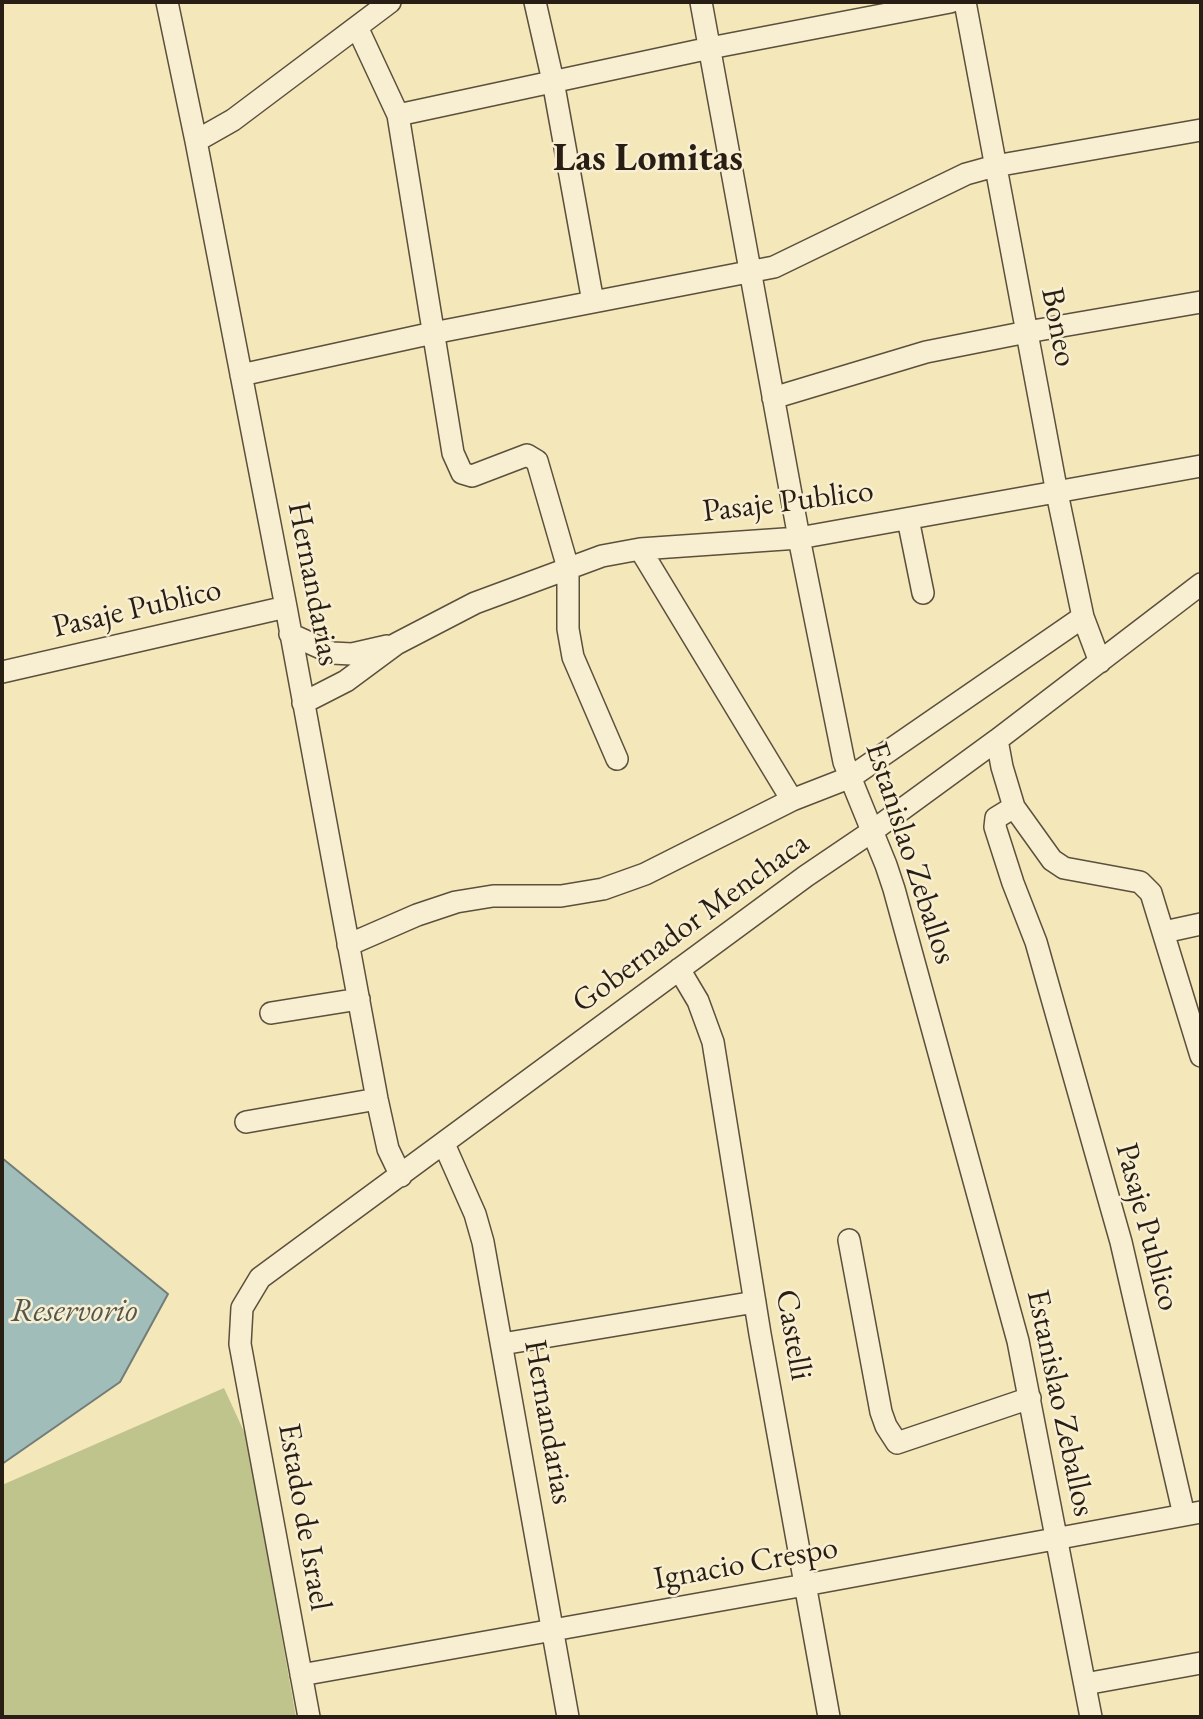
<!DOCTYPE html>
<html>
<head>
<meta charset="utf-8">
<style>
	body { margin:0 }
	#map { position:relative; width:1203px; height:1719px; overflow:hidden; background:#f4e7b9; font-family:"EB Garamond",serif }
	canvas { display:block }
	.frame { position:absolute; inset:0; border:4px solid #281e14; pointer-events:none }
</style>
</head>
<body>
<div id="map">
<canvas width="1203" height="1719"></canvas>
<div class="frame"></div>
</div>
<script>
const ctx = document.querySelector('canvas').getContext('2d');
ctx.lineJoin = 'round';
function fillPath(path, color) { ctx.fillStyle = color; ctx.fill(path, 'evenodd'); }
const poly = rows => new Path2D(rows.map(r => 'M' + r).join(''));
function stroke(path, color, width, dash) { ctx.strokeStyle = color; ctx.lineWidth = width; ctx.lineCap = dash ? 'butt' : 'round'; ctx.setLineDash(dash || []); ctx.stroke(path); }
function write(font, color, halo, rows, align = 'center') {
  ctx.font = font + ' "EB Garamond",serif'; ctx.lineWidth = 5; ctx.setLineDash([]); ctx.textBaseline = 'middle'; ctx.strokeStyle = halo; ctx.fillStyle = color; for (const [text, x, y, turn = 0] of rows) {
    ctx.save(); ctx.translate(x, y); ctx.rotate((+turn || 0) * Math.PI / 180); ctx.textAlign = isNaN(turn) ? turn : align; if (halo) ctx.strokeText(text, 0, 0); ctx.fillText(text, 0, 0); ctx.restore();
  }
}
fillPath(poly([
	[224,1388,246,1436,296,1717,2,1717,2,1485]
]), '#bfc48c');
const water = poly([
	[2,1158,168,1294,120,1382,2,1464,2,1158]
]);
fillPath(water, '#a1bdba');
stroke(water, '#717d78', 2);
const minor = poly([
	[167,2,196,141,286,607,377,1099,388,1149,401,1176],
	[535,2,553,81,593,302],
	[701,2,799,538,844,762,886,865,894,889,1018,1341,1091,1717],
	[965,2,1057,493,1083,617,1100,662],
	[357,27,398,115,453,453,462,473,472,476,527,455,537,461,568,568,568,629,573,657,617,759],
	[398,115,710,48,950,2],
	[196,141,233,120,390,2],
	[241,375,433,333,774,267,966,174,995,166,1201,130],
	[773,398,926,352,1027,332,1201,302],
	[908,519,923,593],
	[640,549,792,800],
	[290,634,332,653,352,654,387,646],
	[2,672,286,607],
	[303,703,346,681,396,644,475,603,602,556,640,549,799,538,1201,466],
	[997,740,1002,767,1014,807,1052,860,1064,868,1140,882,1151,893,1201,1056],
	[1014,807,996,818,995,827,1013,883,1036,942,1121,1242,1184,1515],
	[1164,932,1201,924],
	[348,945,417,915,456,902,493,896,561,896,603,889,645,874,792,800,851,777,1083,617],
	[679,969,698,1001,713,1042,760,1334,829,1717],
	[271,1013,359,999],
	[246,1122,377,1099],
	[444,1144,475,1214,483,1242,568,1717],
	[849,1240,881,1412,886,1426,897,1443,1030,1398],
	[502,1344,755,1302],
	[301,1675,805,1585,1201,1512],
	[1085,1684,1201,1663],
	[309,1717,240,1344,242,1308,260,1278,806,876,871,832,997,740,1201,584]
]);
stroke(minor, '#5b503d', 24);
stroke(minor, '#f8efd2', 21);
write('32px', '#281e14', '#f8efd2', [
	["Boneo",1058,327,79],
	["Pasaje Publico",788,502,-7],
	["Hernandarias",313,584,79],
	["Pasaje Publico",137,609,-13],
	["Estanislao Zeballos",910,853,72],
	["Gobernador Menchaca",691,923,-36],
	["Pasaje Publico",1147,1227,75],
	["Castelli",793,1335,80],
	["Estanislao Zeballos",1060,1403,78],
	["Hernandarias",548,1422,80],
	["Estado de Israel",304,1517,80],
	["Ignacio Crespo",746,1564,-10]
]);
write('italic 33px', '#52564e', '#f8efd2', [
	["Reservorio",74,1312]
]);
write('bold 38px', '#281e14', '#f8efd2', [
	["Las Lomitas",648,160]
]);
</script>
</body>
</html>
